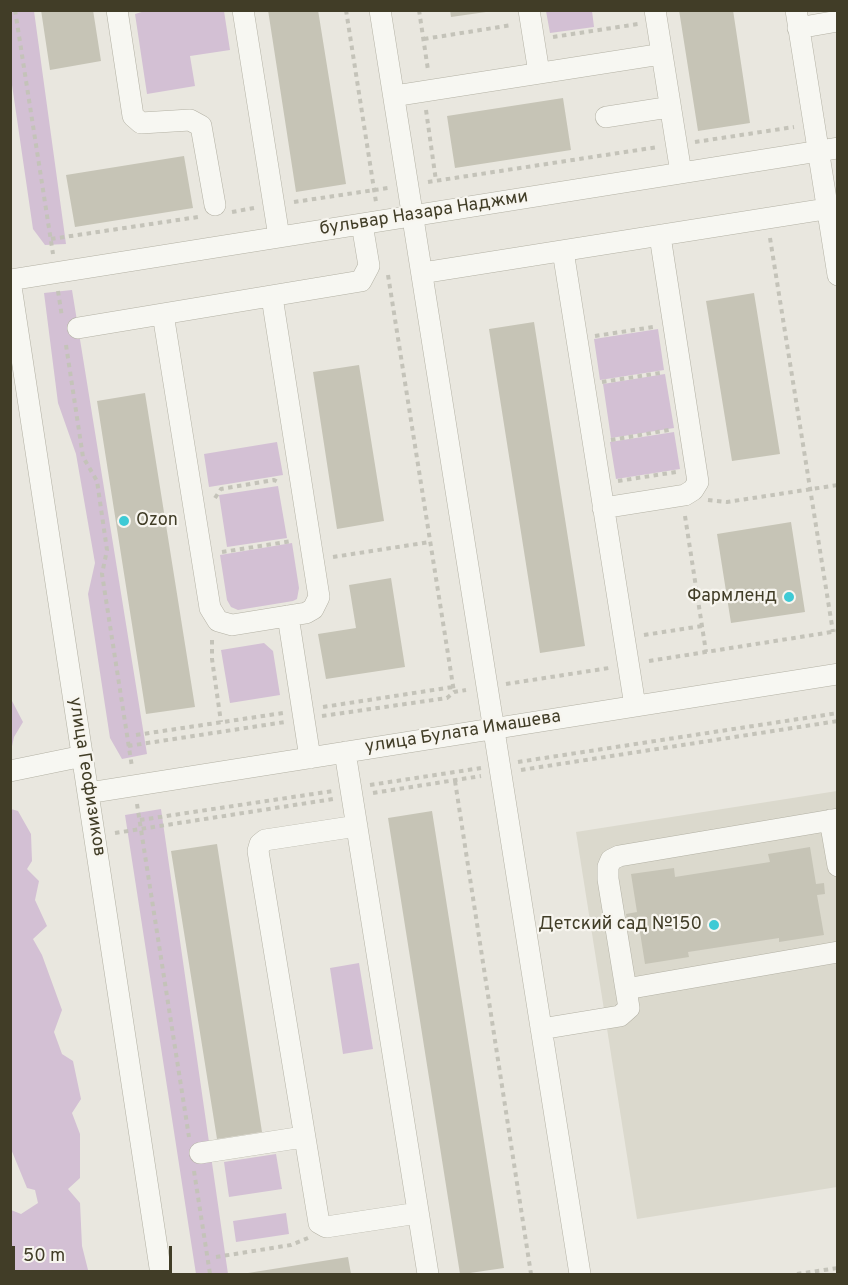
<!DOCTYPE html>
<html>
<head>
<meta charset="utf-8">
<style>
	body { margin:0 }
	#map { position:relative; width:848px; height:1285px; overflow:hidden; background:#e9e7df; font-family:Overpass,sans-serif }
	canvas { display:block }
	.frame { position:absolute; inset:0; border:12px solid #413d27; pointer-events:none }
	.scale { position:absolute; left:12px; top:1246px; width:160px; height:27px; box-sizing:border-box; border:3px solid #413d27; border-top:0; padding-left:8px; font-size:18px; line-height:21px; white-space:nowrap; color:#413d27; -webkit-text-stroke:4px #f7f5ef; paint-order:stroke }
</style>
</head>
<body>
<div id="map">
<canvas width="848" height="1285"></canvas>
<div class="frame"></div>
<div class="scale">50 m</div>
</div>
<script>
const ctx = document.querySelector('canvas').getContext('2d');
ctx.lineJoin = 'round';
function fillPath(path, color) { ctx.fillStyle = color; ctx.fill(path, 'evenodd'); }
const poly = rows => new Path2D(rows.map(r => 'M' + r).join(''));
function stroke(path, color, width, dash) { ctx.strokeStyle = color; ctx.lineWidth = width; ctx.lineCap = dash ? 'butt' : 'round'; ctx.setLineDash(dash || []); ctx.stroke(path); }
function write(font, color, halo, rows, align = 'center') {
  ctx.font = font + ' Overpass,sans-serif'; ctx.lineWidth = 4.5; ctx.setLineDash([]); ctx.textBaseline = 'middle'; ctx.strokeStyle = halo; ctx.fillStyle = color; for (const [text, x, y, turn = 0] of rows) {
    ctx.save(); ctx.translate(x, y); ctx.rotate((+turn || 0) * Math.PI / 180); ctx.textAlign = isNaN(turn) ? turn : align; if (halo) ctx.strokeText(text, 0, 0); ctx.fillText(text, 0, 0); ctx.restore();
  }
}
fillPath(poly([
	[837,791,837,1187,637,1219,576,832]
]), '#dbd9cd');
fillPath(poly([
	[10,11,34,11,66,244,45,245,33,229,11,78],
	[145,11,224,11,230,50,190,56,195,86,147,94,135,14],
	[546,11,592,11,594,27,550,33],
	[72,290,147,754,122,759,110,738,88,594,95,563,76,454,58,403,44,293],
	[658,329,664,370,600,380,594,339],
	[665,374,674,428,611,438,603,384],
	[674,432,680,469,616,479,610,442],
	[277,442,283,475,209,487,204,454],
	[278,486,287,538,227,547,219,495],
	[292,543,299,588,297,599,293,601,238,610,231,607,227,600,220,555],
	[264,643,273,651,280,695,230,703,221,650],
	[11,699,23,722,14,737,11,751],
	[11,809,18,811,31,834,32,861,27,869,39,881,35,900,47,926,33,939,42,955,62,1010,54,1032,62,1054,73,1061,81,1099,72,1113,80,1134,80,1178,68,1189,80,1203,82,1246,89,1274,11,1274,11,1210,21,1214,38,1203,35,1190,27,1188,11,1149],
	[161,809,228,1274,196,1274,125,815],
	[359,963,373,1049,343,1054,330,968],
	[276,1154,282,1189,229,1197,224,1162],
	[286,1213,289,1234,236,1242,233,1221]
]), '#d3c0d4');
fillPath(poly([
	[41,10,93,10,101,61,50,70],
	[268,10,318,10,346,184,296,192],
	[450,10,486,10,486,12,451,17],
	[679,10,733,10,750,123,698,131],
	[563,98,571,150,455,168,447,116],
	[184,156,193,208,75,227,66,175],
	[754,293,780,454,732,461,706,301],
	[534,322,585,646,540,653,489,329],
	[359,365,384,521,337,529,313,372],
	[145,393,195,707,146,714,97,401],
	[791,522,805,612,731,623,717,534],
	[391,578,405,667,326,679,318,634,356,628,349,585],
	[432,811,504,1268,463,1274,460,1274,388,818],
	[217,844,262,1132,217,1139,171,851],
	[810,847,816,884,824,883,825,894,817,895,824,935,779,942,779,938,688,952,689,957,645,964,639,926,628,927,626,914,637,912,631,874,674,868,675,877,770,862,768,854],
	[348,1257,351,1274,248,1274,248,1273]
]), '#c6c4b6');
const minor = poly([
	[117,10,133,116,141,123,190,120,201,126,215,205],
	[243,10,279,237],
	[380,10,580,1274],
	[529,10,539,73],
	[655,10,681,173],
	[796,10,838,275],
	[798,28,838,21],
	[394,96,662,54],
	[606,117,670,107],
	[563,251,635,706],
	[422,273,838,207],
	[10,280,161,1274],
	[10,280,838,148],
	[163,314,210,608,218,621,232,625,306,613,313,609,319,597,272,297],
	[78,328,361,281,369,266,362,224],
	[603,508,685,495,693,490,698,482,660,236],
	[288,616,310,758],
	[345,752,428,1274],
	[10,771,83,756],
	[88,793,838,674],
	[830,820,838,866],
	[357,826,265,840,260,844,258,851,319,1223,326,1227,418,1213],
	[626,989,838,952],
	[541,1029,620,1016,629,1008,608,879,608,867,611,860,619,856,838,819],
	[200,1153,303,1137]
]);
stroke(minor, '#b3b1a4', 22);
stroke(poly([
	[15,10,53,254],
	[346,10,376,202],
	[419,10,428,70],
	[553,37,638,24],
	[424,39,512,25],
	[426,110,436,181],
	[695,142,794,127],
	[428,182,658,147],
	[294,202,388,188],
	[232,212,254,208],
	[770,238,833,632],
	[51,239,198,217],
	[388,275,454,692],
	[58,291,62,317],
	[595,336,653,327],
	[66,345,83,457,97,481,107,550,102,574,132,767],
	[602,382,660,373],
	[611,440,669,430],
	[618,481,676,472],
	[215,498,221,489,274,480,280,483],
	[708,500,727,502,838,485],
	[685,516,706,652],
	[222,552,292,541],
	[333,557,430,542],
	[644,635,702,626],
	[212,640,212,659,221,722],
	[649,661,838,631],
	[506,684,609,668],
	[323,707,453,687],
	[322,716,447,698,454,692,466,690],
	[136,735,283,713],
	[128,746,285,722],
	[518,762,838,713],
	[521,770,838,721],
	[455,781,531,1274],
	[370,785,481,768],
	[373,793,481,776],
	[137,804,189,1137],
	[140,820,333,791],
	[115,833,333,799],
	[194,1171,210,1274],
	[216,1257,291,1245,308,1238],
	[797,1274,838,1268]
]), '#c4c3b9', 4, [4.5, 4.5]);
stroke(minor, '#f7f7f2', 21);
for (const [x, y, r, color] of [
	[124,521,6,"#3ecad5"],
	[789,597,6,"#3ecad5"],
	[714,925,6,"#3ecad5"]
]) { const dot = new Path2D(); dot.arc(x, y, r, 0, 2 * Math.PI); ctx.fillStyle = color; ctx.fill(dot); stroke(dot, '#f7f5ef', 2); }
write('18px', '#413d27', '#f7f5ef', [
	["бульвар Назара Наджми",424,214,-9],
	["улица Булата Имашева",463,733,-9],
	["улица Геофизиков",86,777,81]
]);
write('18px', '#413d27', '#f7f5ef', [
	["Ozon",136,521,"left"],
	["Фармленд",777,597],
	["Детский сад №150",702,925]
], 'right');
</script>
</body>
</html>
